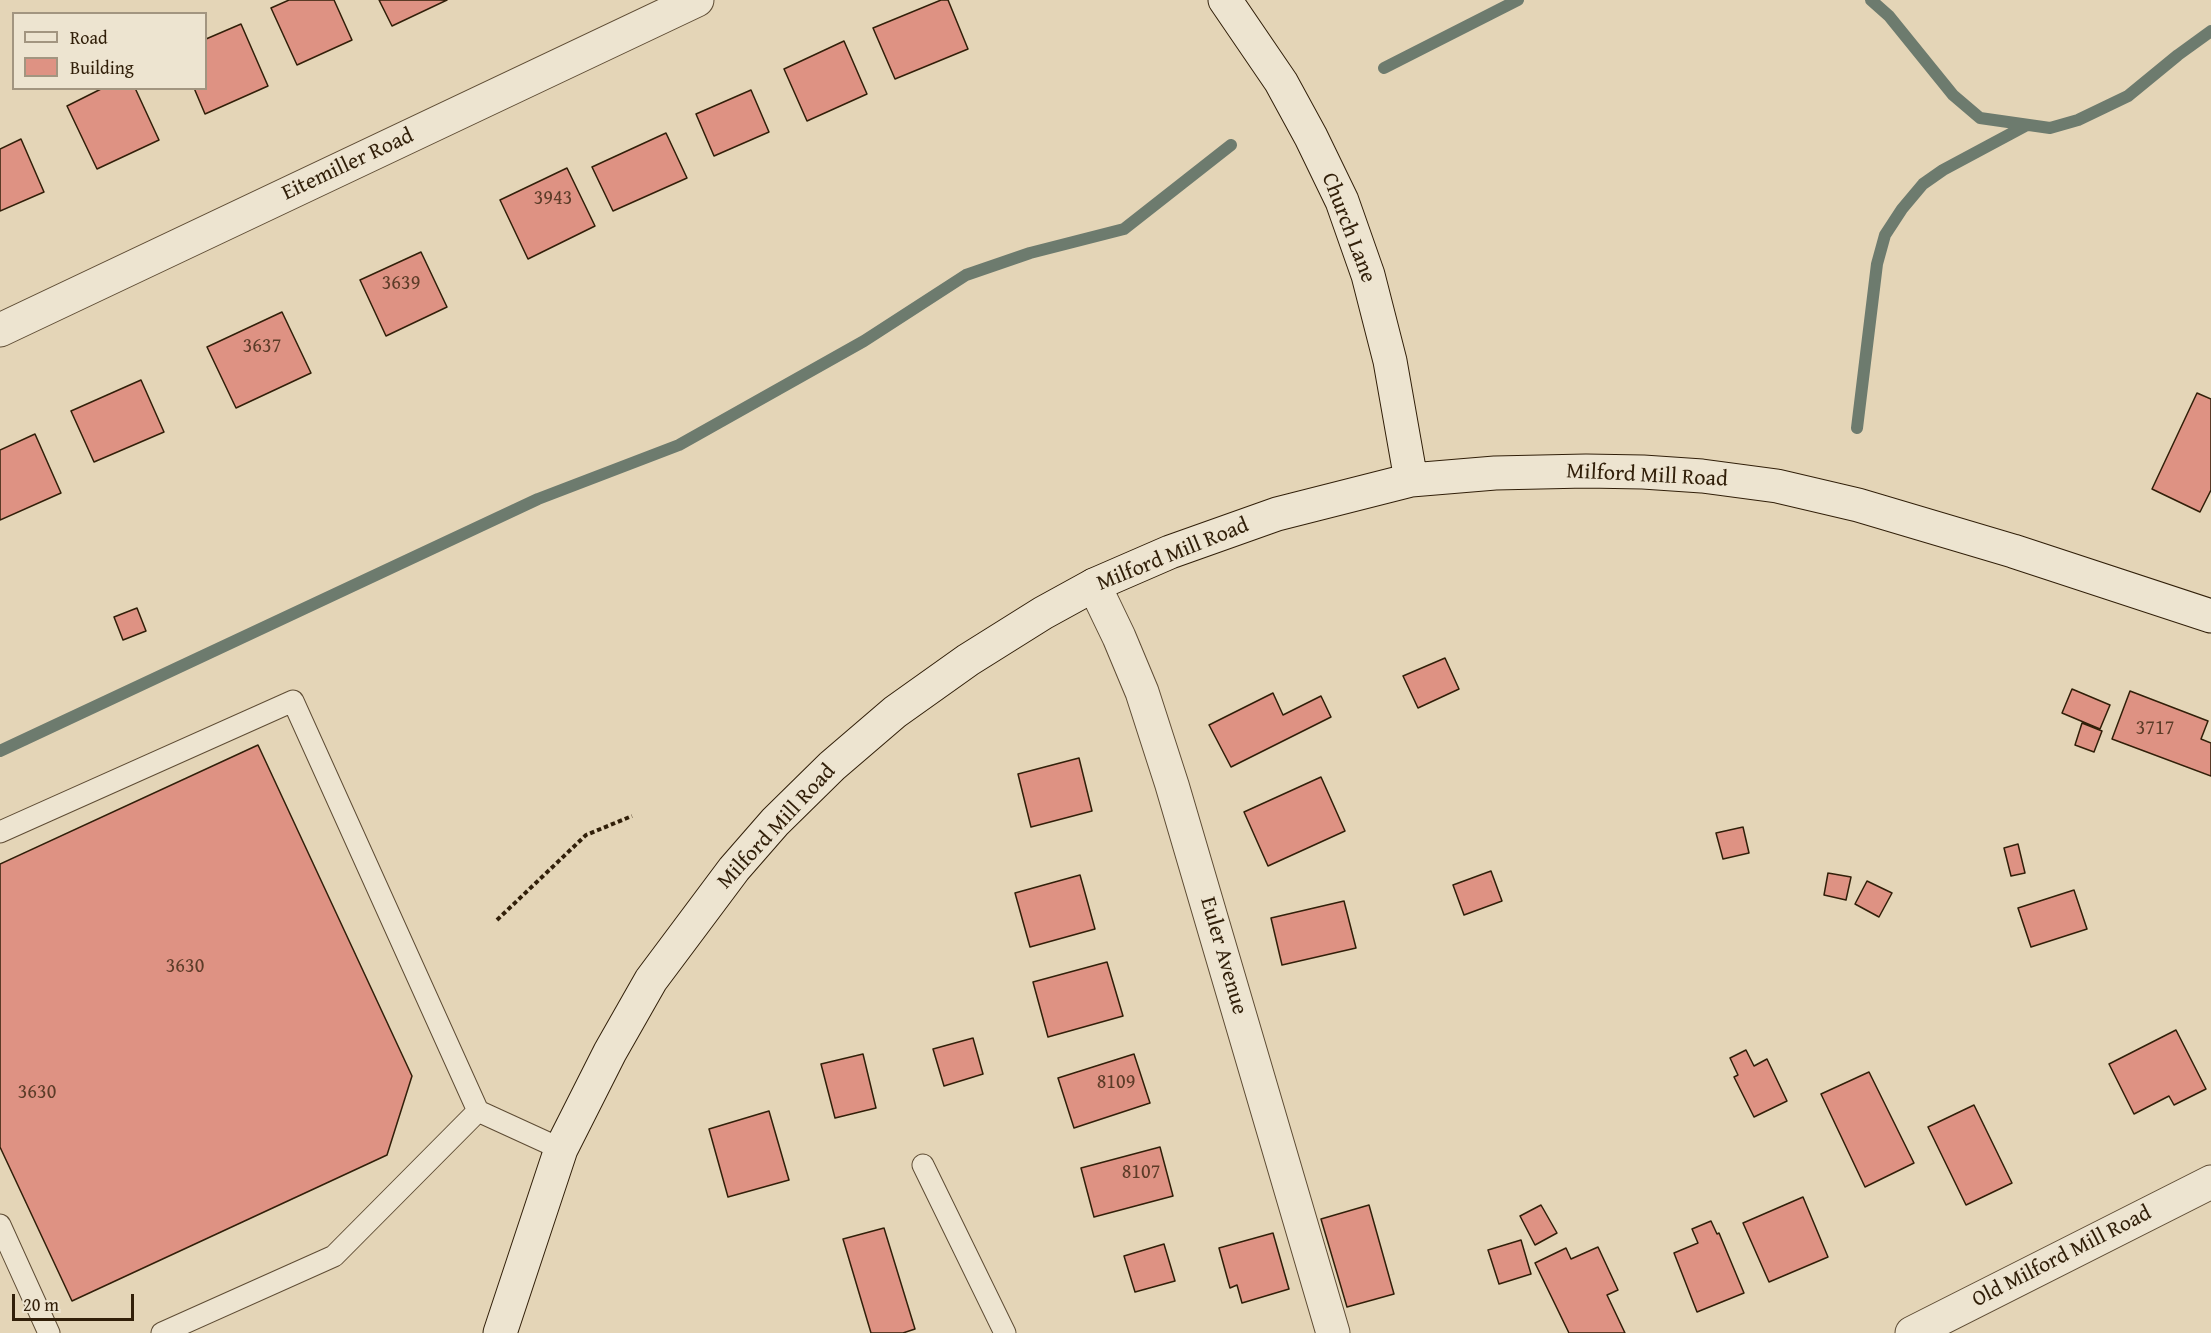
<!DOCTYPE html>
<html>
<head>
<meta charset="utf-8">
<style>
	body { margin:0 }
	#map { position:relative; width:2211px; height:1333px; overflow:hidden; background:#e4d5b7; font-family:"Gentium Book Plus",serif }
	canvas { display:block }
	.legend { position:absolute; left:12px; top:12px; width:195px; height:78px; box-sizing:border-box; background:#ede4d0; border:2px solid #a29580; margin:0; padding:8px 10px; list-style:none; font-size:18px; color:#311f09 }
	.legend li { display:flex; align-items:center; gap:12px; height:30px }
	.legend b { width:30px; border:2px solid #a29580 }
	.scale { position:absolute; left:12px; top:1294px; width:122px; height:27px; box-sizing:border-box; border:3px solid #311f09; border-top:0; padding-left:8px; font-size:18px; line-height:21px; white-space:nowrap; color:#311f09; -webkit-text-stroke:4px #ede4d0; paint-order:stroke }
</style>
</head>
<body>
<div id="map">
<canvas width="2211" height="1333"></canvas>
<ul class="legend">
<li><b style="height:8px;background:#ede4d0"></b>Road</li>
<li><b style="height:16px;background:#de9283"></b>Building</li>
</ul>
<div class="scale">20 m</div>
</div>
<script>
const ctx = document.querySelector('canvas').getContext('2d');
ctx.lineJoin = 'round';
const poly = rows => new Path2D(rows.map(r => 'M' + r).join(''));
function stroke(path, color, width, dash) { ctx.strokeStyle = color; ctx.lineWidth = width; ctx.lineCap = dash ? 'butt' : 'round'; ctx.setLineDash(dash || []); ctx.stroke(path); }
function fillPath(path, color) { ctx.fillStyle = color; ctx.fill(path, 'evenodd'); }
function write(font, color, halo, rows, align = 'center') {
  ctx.font = font + ' "Gentium Book Plus",serif'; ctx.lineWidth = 4.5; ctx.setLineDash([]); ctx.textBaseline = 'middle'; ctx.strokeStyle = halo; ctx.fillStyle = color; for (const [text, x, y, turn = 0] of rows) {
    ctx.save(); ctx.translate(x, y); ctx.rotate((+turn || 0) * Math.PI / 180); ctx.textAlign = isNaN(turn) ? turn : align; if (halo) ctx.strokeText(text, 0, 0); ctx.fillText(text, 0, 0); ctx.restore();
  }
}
stroke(poly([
	[1871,0,1889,16,1953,95,1980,118,2050,128,2078,120,2128,96,2178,55,2211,31],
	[1384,68,1518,0],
	[1857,428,1877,264,1885,235,1902,209,1923,184,1943,170,2027,125],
	[0,751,538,499,679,445,864,341,966,275,1030,253,1124,229,1231,145]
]), '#6d7b6e', 12);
const building = poly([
	[289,0,334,0,352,40,297,65,271,8,289,0],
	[379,0,447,0,392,26,379,0],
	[941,0,948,0,968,49,895,79,873,28,941,0],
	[241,24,268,86,205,114,194,88,206,88,206,39,241,24],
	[844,41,867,94,807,121,784,69,844,41],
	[103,88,135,88,159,140,97,169,67,106,103,88],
	[751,90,769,132,714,156,696,114,751,90],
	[666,133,687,178,613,211,592,167,666,133],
	[21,139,44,192,0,211,0,149,21,139],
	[567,168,595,226,528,259,500,200,567,168],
	[421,252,447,307,386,336,360,280,421,252],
	[282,312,311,373,236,408,207,347,282,312],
	[141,380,164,432,94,462,71,411,141,380],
	[2197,393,2211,399,2211,490,2200,512,2152,489,2197,393],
	[35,434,61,493,0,520,0,450,35,434],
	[137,608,146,631,123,640,114,617,137,608],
	[1445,658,1459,689,1418,708,1403,676,1445,658],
	[2072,689,2110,705,2100,729,2062,713,2072,689],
	[2130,691,2208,721,2201,739,2211,743,2211,776,2112,739,2130,691],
	[1273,693,1283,715,1321,696,1331,717,1231,767,1209,725,1273,693],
	[2082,723,2102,731,2094,752,2075,745,2082,723],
	[258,745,412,1076,387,1155,72,1301,0,1147,0,864,258,745],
	[1079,758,1092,811,1031,827,1018,774,1079,758],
	[1321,777,1345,831,1268,866,1244,812,1321,777],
	[1743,827,1749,853,1723,859,1716,833,1743,827],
	[2018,844,2025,873,2011,876,2004,848,2018,844],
	[1491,871,1502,901,1464,915,1453,885,1491,871],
	[1828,873,1851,877,1846,900,1824,895,1828,873],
	[1080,875,1095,929,1030,947,1015,893,1080,875],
	[1867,881,1892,893,1879,917,1855,904,1867,881],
	[2074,890,2087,929,2031,947,2018,908,2074,890],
	[1344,901,1356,948,1282,965,1271,918,1344,901],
	[1107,962,1123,1016,1048,1037,1033,982,1107,962],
	[2176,1030,2206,1089,2174,1105,2169,1096,2134,1114,2109,1064,2176,1030],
	[973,1038,983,1074,944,1086,933,1049,973,1038],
	[1746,1050,1754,1066,1767,1059,1787,1101,1754,1117,1734,1077,1738,1075,1730,1058,1746,1050],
	[863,1054,876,1108,835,1118,821,1064,863,1054],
	[1134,1054,1150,1103,1074,1128,1058,1078,1134,1054],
	[1869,1072,1914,1163,1865,1187,1821,1094,1869,1072],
	[1974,1105,2012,1183,1966,1205,1928,1127,1974,1105],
	[769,1111,789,1180,728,1197,709,1129,769,1111],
	[1160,1147,1173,1196,1094,1217,1081,1168,1160,1147],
	[1803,1197,1828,1257,1769,1282,1743,1223,1803,1197],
	[1369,1205,1394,1294,1347,1307,1321,1219,1369,1205],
	[1541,1205,1557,1233,1535,1245,1520,1216,1541,1205],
	[1711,1221,1717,1234,1719,1233,1744,1293,1697,1312,1674,1253,1698,1243,1692,1229,1711,1221],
	[884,1228,915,1329,903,1333,871,1333,843,1239,884,1228],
	[1273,1233,1289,1289,1242,1303,1237,1285,1230,1288,1219,1248,1273,1233],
	[1521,1240,1531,1274,1499,1284,1488,1250,1521,1240],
	[1164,1244,1175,1281,1135,1292,1124,1256,1164,1244],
	[1598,1247,1618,1290,1607,1295,1625,1333,1569,1333,1535,1263,1566,1248,1571,1259,1598,1247]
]);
fillPath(building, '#de9283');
stroke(building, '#311f09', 1.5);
const lane = poly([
	[0,832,293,701,478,1111,561,1149],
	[923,1165,1005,1333],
	[0,1225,49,1333],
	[162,1333,334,1256,478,1111]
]);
const street = poly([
	[0,330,697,0],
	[1094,585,1119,637,1142,692,1172,785,1333,1333],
	[1912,1333,2211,1182]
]);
const secondary = poly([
	[1225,0,1281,82,1311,137,1342,201,1368,275,1390,361,1411,480],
	[500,1333,561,1149,610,1052,651,980,734,869,775,822,832,766,895,712,968,660,1043,613,1094,585,1170,552,1277,514,1411,480,1495,473,1586,471,1643,472,1702,476,1777,486,1858,505,2013,551,2211,616]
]);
stroke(lane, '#5e4c34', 23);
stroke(street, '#5e4c34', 35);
stroke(secondary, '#311f09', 35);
stroke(poly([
	[497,920,586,835,632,816]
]), '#311f09', 4, [4.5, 3]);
stroke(lane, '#ede4d0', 21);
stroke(street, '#ede4d0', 33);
stroke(secondary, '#ede4d0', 33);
write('20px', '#5c3c28', null, [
	["3943",553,199],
	["3639",401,284],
	["3637",262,347],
	["3717",2155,729],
	["3630",185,967],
	["8109",1116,1083],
	["3630",37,1093],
	["8107",1141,1173]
]);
write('22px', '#311f09', '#ede4d0', [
	["Eitemiller Road",348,165,-25],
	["Church Lane",1348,228,69],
	["Milford Mill Road",1647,476,3],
	["Milford Mill Road",1173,555,-22],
	["Milford Mill Road",777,827,-47],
	["Euler Avenue",1223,956,74],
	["Old Milford Mill Road",2062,1257,-27]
]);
</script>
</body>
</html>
